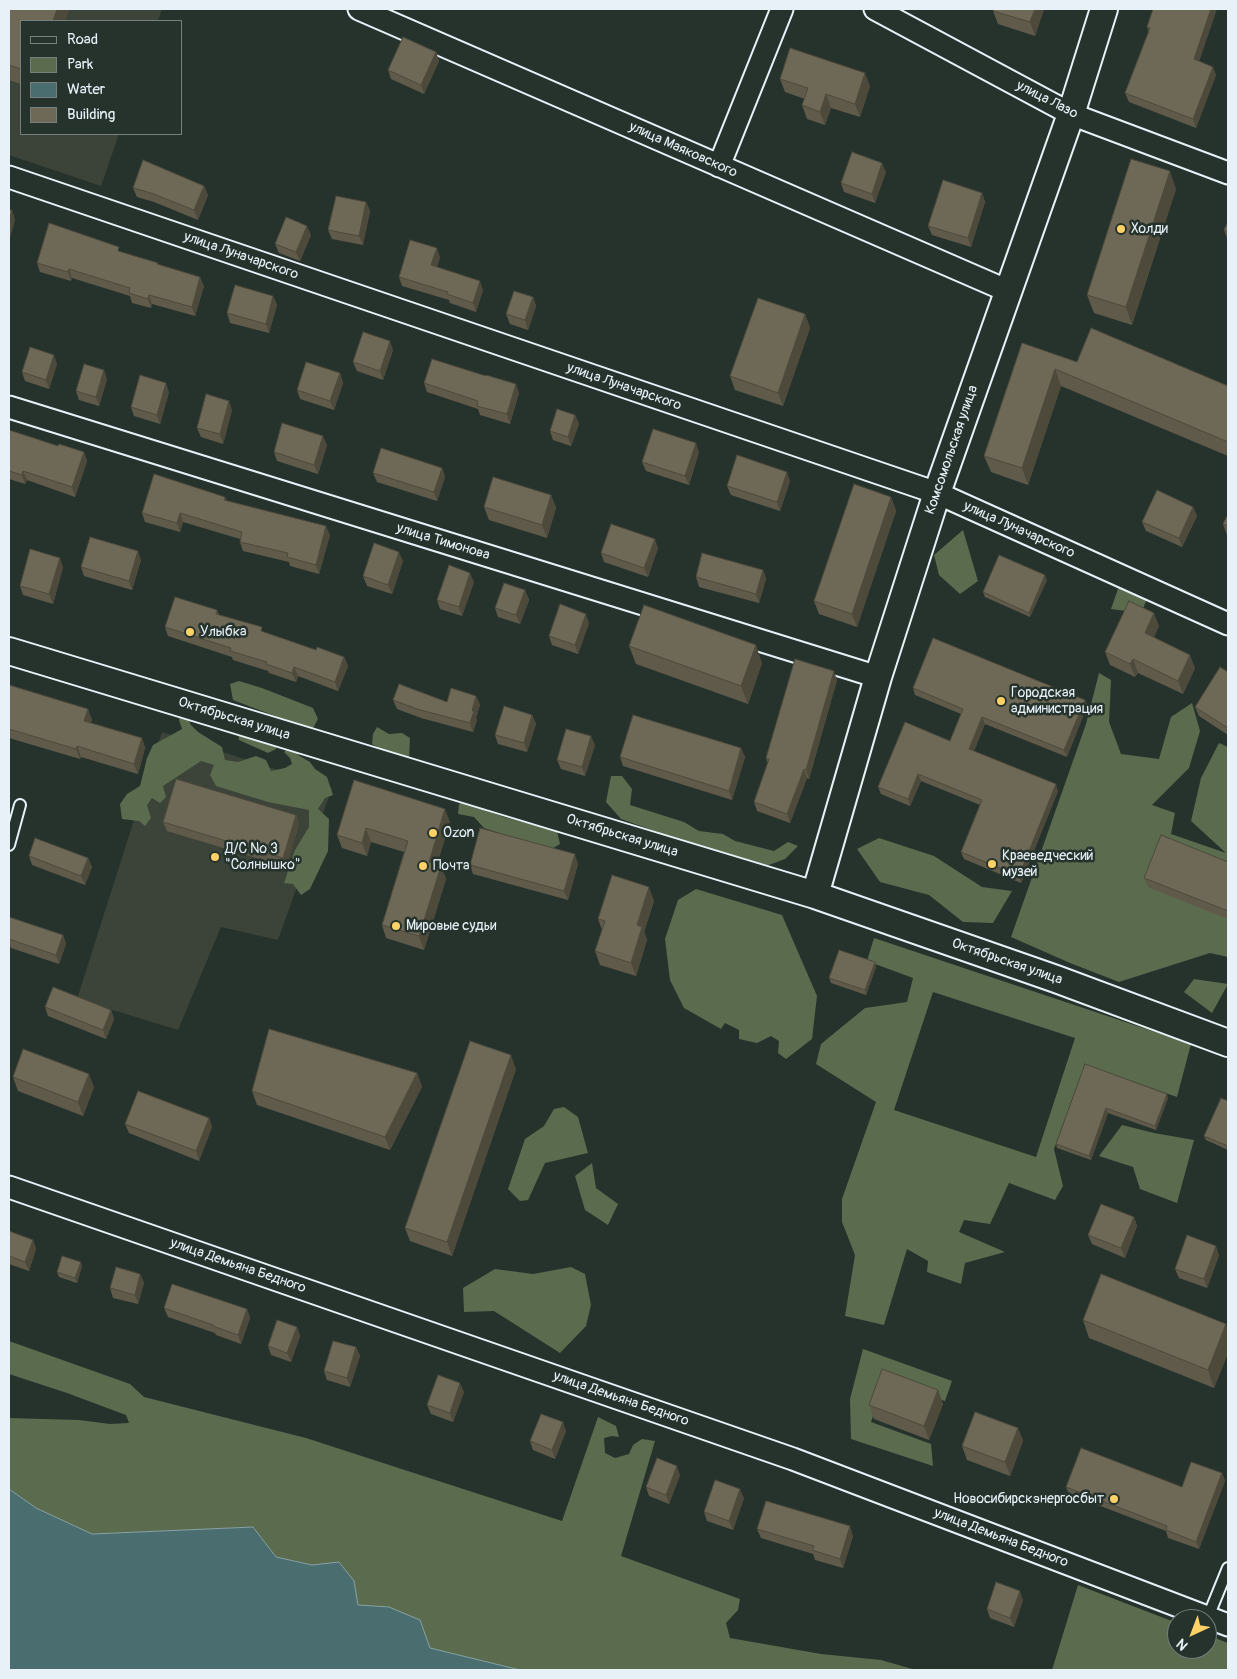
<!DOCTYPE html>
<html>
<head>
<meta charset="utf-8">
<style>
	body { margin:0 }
	#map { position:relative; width:1237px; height:1679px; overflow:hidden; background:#26332d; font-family:Pangolin,sans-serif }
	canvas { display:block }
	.frame { position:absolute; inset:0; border:10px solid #e8f1f8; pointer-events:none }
	.legend { position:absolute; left:20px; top:20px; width:162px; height:115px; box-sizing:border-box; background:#26332d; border:1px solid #747f7e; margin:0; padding:6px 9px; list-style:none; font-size:15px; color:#e8f1f8 }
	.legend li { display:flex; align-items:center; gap:10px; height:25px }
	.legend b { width:25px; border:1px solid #747f7e }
	.north { position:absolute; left:1167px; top:1609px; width:50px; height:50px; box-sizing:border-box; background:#26332d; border:1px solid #747f7e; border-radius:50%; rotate:223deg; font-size:14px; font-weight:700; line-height:20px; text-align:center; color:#e8f1f8 }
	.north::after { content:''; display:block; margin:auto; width:18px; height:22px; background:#ffd166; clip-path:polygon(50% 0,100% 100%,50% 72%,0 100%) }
</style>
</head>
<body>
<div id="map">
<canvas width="1237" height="1679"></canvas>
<div class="frame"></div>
<ul class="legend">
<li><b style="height:6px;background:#26332d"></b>Road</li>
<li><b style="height:14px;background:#5a6b4e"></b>Park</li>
<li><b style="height:14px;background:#4a6e6f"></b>Water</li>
<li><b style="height:14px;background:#6e6956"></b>Building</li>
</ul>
<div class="north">N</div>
</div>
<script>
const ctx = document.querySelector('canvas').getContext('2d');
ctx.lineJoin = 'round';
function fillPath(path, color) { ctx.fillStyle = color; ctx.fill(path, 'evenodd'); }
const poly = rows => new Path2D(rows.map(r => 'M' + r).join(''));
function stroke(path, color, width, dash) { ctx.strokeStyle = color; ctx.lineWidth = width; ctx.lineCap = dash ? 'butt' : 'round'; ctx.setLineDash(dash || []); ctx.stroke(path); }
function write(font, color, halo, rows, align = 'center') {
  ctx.font = font + ' Pangolin,sans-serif'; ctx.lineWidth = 5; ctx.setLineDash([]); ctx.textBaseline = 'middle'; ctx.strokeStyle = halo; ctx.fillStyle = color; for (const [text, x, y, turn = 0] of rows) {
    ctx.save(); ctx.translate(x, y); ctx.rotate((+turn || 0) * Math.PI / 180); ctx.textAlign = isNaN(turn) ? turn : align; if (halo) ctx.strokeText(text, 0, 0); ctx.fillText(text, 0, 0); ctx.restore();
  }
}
fillPath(poly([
	[9,9,162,9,158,21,21,21,21,134,119,134,101,186,9,155],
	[162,732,332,788,278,940,221,927,178,1030,77,999]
]), '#3c4339');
fillPath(poly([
	[963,530,978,581,960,594,939,575,934,555],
	[1119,586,1147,599,1141,613,1111,609],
	[1099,673,1111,680,1109,722,1121,754,1159,759,1171,717,1192,703,1200,731,1189,768,1152,805,1175,813,1171,834,1226,853,1191,821,1201,778,1219,743,1228,747,1228,957,1210,953,1119,982,1070,963,1011,937,1086,724],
	[239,681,262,688,313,708,318,719,312,730,233,700,230,684],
	[180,713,189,715,190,724,198,732,222,747,225,760,238,762,256,756,266,760,271,771,285,768,292,764,290,758,284,752,290,746,296,747,298,755,310,762,315,769,327,777,333,795,325,798,318,809,329,819,328,851,310,889,301,895,293,884,284,883,295,850,309,827,309,810,268,802,216,786,210,775,214,765,201,761,163,786,166,797,160,803,152,798,147,805,151,818,145,826,139,821,122,819,120,804,127,794,140,786,147,758,153,745,182,729,179,720],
	[377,727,389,734,402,733,410,738,409,760,386,752,372,744,373,734],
	[238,728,276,740,276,749,268,753,239,740],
	[611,776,622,776,632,789,630,805,684,822,699,831,723,834,735,841,774,851,788,842,798,846,785,859,766,866,669,836,621,819,606,802],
	[468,799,481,802,484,810,504,817,557,831,560,844,550,850,484,828,474,817,458,814,459,804],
	[879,838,934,856,982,887,1012,891,993,923,963,922,929,895,880,882,857,849],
	[696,889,782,915,817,996,812,1039,786,1059,778,1053,779,1041,771,1036,757,1043,739,1039,739,1030,725,1023,721,1029,684,1008,670,980,665,939,678,900],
	[874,938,1191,1044,1177,1097,1085,1065,1054,1149,1063,1186,1055,1200,1009,1183,990,1224,964,1220,959,1232,1005,1252,965,1263,961,1284,927,1272,928,1261,907,1249,884,1325,845,1316,855,1255,842,1222,842,1199,876,1102,816,1064,821,1044,865,1008,907,1002,913,978,867,961],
	[933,992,1075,1038,1036,1157,894,1110],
	[1194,979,1228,984,1212,1013,1184,992],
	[564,1107,578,1117,588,1153,545,1163,528,1200,520,1201,508,1189,525,1139,544,1126,554,1109],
	[1122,1125,1154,1133,1194,1140,1177,1203,1140,1189,1133,1167,1099,1156],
	[592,1163,596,1188,618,1204,608,1225,585,1210,575,1176],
	[571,1267,585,1274,591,1305,586,1326,560,1353,494,1311,464,1312,463,1288,495,1269,533,1274],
	[9,1341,130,1384,144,1397,306,1438,562,1521,598,1417,616,1426,619,1437,612,1436,604,1438,605,1453,615,1458,629,1454,633,1445,642,1439,655,1441,621,1556,740,1599,738,1610,726,1623,730,1638,821,1654,881,1660,916,1670,520,1670,430,1648,389,1607,358,1605,354,1581,339,1562,312,1565,276,1557,253,1527,92,1534,36,1508,9,1489,9,1418,79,1420,110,1424,129,1423,126,1415,67,1393,9,1374],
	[863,1349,952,1381,945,1401,885,1381,871,1422,931,1444,933,1466,851,1439,850,1399],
	[1078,1585,1177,1623,1177,1649,1207,1649,1207,1635,1228,1643,1228,1670,1052,1670]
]), '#5a6b4e');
const water = poly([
	[9,1489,36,1508,92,1534,253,1527,276,1557,312,1565,339,1562,354,1581,358,1605,389,1607,420,1620,430,1648,520,1670,9,1670,9,1489]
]);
fillPath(water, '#4a6e6f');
stroke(water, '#89a2a6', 1);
const service = poly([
	[9,845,20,805],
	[1208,1617,1228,1568]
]);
const minor = poly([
	[359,9,1008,291],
	[875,9,1071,114,1228,173],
	[719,166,782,9],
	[9,177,937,493,1228,624],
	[9,407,878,677],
	[9,1187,793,1459,1228,1625]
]);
const tertiary = poly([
	[9,651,815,895,1056,979,1228,1043],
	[815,895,878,677,937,493,1071,114,1104,9]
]);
stroke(service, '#e8f1f8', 14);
stroke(minor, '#e8f1f8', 25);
stroke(tertiary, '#e8f1f8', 30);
stroke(service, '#26332d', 10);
stroke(minor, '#26332d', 21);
stroke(tertiary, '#26332d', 26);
fillPath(poly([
	[9,9,69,9,65,21,21,21,21,84,9,80],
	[1044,9,1035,36,998,24,993,11],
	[1153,9,1199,61,1216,75,1196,128,1129,102,1125,93,1149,32,1147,27],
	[436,52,439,61,424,94,391,79,388,70],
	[780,79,870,86,860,117,831,108,825,125,807,119,802,105,805,99,785,92],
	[886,172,875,203,844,192,841,183],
	[204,186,208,195,198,220,154,202,137,197,133,188],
	[1176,189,1132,325,1094,313,1087,295],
	[982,193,985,202,971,247,932,235,928,226],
	[366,202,370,211,363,245,332,239,328,230],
	[1228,222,1228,241,1224,230],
	[311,235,300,261,279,253,275,244],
	[121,252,158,263,158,265,204,286,195,316,152,304,151,308,132,303,130,296,72,278,71,281,40,272,37,263],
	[440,257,437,267,483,290,476,312,450,303,449,300,402,286,399,277],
	[273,296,277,305,269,333,230,323,227,313],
	[533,297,536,306,528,330,510,324,506,314],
	[805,314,810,328,783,406,735,390,730,376],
	[1022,343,1077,362,1228,386,1228,456,1061,386,1028,485,991,472,984,456],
	[393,350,383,380,357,371,353,362],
	[57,364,49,389,25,381,22,372],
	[340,373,343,383,334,410,300,399,297,390],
	[107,379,99,406,79,400,76,391],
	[424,383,519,393,510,424,480,415,478,409,427,392],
	[169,392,160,424,134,416,131,407],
	[232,410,223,444,201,437,197,428],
	[575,415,579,424,571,446,553,440,550,431],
	[9,430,58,446,84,452,87,461,75,497,27,480,25,484,9,479],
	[327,445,318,474,277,461,274,452],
	[699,452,689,485,646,471,642,462],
	[442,468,445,477,437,501,377,482,373,473],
	[790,481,780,511,731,495,727,486],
	[551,495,556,508,547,538,489,520,484,507],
	[225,497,227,501,330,535,319,574,290,566,289,562,243,551,240,542,240,539,183,522,180,532,145,522,142,513],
	[891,497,896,511,857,627,819,614,814,601],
	[1193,507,1197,516,1182,547,1146,531,1142,522],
	[1228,514,1228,538,1223,524],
	[658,548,648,577,604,562,601,553],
	[141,560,132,590,84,576,81,567],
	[403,561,392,594,367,586,363,576],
	[63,567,53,604,23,595,20,586],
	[763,570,766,579,759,603,699,587,696,577],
	[1047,580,1030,617,985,597,983,592],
	[474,582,462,616,440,609,437,600],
	[525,590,529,600,520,624,498,617,495,608],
	[217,610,219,615,264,632,316,650,344,657,348,666,338,691,298,676,296,682,269,673,268,671,233,660,232,657,168,636,165,627],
	[589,623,578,654,552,645,549,636],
	[1159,626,1154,637,1195,668,1183,694,1138,673,1135,677,1110,665,1105,652],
	[629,646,762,663,748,704,636,664],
	[1228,672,1228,735,1199,716,1195,707],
	[837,680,809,779,807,778,790,823,757,811,754,802,768,763,766,758],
	[9,685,92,719,91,723,142,738,145,748,138,774,81,757,80,759,9,738],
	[913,688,1085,700,1087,706,1067,757,985,724,974,751,1058,791,1021,883,964,859,961,852,980,805,921,781,910,806,881,794,878,787,950,741,961,714,915,695],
	[476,696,480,705,476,718,477,720,473,732,421,718,397,709,393,700,447,702],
	[532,715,536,724,527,752,498,744,495,735],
	[595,745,585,776,561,769,557,760],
	[741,748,745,757,732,800,623,766,620,757],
	[354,780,450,822,437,864,441,866,446,879,424,950,386,938,382,925,404,852,371,842,367,856,342,848,337,835],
	[296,815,299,824,286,867,167,831,163,822],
	[29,856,88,858,92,867,85,885,32,865],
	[1228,862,1228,919,1148,887,1144,878],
	[578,864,568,900,473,874,470,865],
	[654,901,644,932,647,940,636,976,600,965,595,951,602,930,598,919],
	[9,918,63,935,66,944,59,964,11,948,10,946,9,946],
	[875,962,876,967,866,995,831,983,829,978],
	[45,1007,111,1010,114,1019,106,1039,48,1016],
	[1085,1064,1168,1098,1156,1130,1108,1113,1091,1160,1057,1148,1056,1144],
	[516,1069,452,1256,410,1241,405,1228],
	[417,1073,422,1087,390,1150,257,1105,252,1091],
	[13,1077,94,1087,83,1116,18,1091],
	[1228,1101,1228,1150,1206,1140,1204,1136],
	[209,1118,212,1127,199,1161,129,1133,125,1124],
	[1134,1217,1137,1226,1125,1258,1092,1244,1088,1235],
	[9,1231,33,1240,36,1249,29,1271,9,1264],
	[1219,1255,1207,1288,1179,1278,1175,1269],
	[82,1266,77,1283,59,1277,57,1272],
	[140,1274,144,1283,138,1304,113,1298,110,1288],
	[164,1308,247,1309,250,1318,241,1344,216,1335,215,1333,168,1317],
	[1083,1320,1228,1330,1228,1353,1214,1388,1089,1338],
	[297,1327,300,1336,291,1362,271,1355,268,1346],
	[356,1347,360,1356,350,1387,327,1380,324,1371],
	[464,1392,453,1422,431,1414,427,1405],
	[943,1404,929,1440,874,1419,869,1405],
	[1018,1428,1023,1441,1010,1476,967,1460,962,1446],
	[566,1431,555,1459,533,1450,530,1441],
	[1222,1473,1225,1481,1199,1549,1168,1538,1166,1531,1069,1494,1066,1487,1182,1487],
	[680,1475,669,1504,649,1496,646,1487],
	[744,1498,733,1530,707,1521,704,1512],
	[757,1529,853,1536,843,1568,815,1560,813,1554,761,1538],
	[1023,1600,1014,1627,990,1618,987,1609]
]), '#5f5a4a');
fillPath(poly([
	[57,9,69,9,65,21,53,21],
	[1035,9,1044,9,1035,36,1030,22],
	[1211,9,1217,9,1197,68,1194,59],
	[436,52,439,61,424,94,421,85],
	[1213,67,1216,75,1196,128,1193,119],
	[865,73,870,86,860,117,855,104],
	[826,94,831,108,825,125,820,112],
	[882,163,886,172,875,203,872,194],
	[1170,171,1176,189,1132,325,1126,307],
	[204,186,208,195,198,220,194,210],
	[982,193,985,202,971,247,968,238],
	[366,202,370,211,363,245,359,236],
	[12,210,15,220,9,242,9,221],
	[307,226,311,235,300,261,296,252],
	[437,248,440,257,434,275,431,265],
	[69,269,72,278,71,281,68,272],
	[200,277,204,286,195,316,192,307],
	[480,281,483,290,476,312,473,303],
	[149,295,152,304,151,308,148,299],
	[273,296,277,305,269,333,266,324],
	[533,297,536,306,528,330,525,320],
	[805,314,810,328,783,406,778,393],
	[390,341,393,350,383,380,380,371],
	[54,355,57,364,49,389,46,380],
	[1055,369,1061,386,1028,485,1022,468],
	[104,370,107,379,99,406,96,397],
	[340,373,343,383,334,410,330,401],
	[166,383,169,392,160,424,157,415],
	[516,384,519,393,510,424,507,414],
	[229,401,232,410,223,444,220,434],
	[575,415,579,424,571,446,568,437],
	[323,436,327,445,318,474,314,465],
	[696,443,699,452,689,485,685,476],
	[84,452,87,461,75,497,72,487],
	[442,468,445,477,437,501,434,492],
	[23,471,27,480,25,484,22,475],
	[787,472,790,481,780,511,777,502],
	[551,495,556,508,547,538,542,525],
	[891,497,896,511,857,627,852,614],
	[1193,507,1197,516,1182,547,1179,538],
	[180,513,183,522,180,532,177,523],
	[326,526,330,535,319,574,316,565],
	[655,539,658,548,648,577,644,568],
	[138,551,141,560,132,590,129,581],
	[399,552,403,561,392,594,388,585],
	[60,558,63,567,53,604,49,594],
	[763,570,766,579,759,603,756,594],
	[470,573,474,582,462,616,459,607],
	[1045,575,1047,580,1030,617,1029,613],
	[525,590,529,600,520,624,516,615],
	[1154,613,1159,626,1150,646,1145,633],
	[586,614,589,623,578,654,575,645],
	[756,645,762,663,748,704,741,686],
	[1190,655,1195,668,1183,694,1178,681],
	[344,657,348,666,338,691,335,682],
	[1133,659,1138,673,1135,677,1130,664],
	[294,667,298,676,296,682,292,673],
	[834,671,837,680,809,779,806,770],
	[476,696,480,705,476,718,477,720,473,732,470,723,472,711],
	[1085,700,1087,706,1067,757,1064,750],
	[88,709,92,719,88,731,84,721],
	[532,715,536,724,527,752,524,743],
	[982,717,985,724,972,756,969,749],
	[591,736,595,745,585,776,582,767],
	[142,738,145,748,138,774,134,764],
	[77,746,81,757,80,759,76,749],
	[741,748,745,757,732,800,729,791],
	[804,769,807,778,790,823,787,814],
	[918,774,921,781,910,806,908,799],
	[1056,784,1058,791,1021,883,1019,876],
	[445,809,450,822,434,875,429,862],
	[296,815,299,824,286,867,283,858],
	[366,828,371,842,367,856,362,843],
	[575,854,578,864,568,900,564,891],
	[88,858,92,867,85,885,81,876],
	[441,866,446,879,424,950,419,936],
	[649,887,654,901,644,932,647,940,636,976,631,963,637,925],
	[63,935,66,944,59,964,56,955],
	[875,962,876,967,866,995,865,990],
	[111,1010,114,1019,106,1039,103,1030],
	[511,1055,516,1069,452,1256,447,1242],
	[417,1073,422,1087,390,1150,385,1137],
	[89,1074,94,1087,83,1116,78,1102],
	[1167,1094,1168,1098,1156,1130,1155,1126],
	[1106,1108,1108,1113,1091,1160,1089,1156],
	[209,1118,212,1127,199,1161,196,1151],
	[1134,1217,1137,1226,1125,1258,1121,1248],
	[33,1240,36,1249,29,1271,25,1262],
	[1216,1246,1219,1255,1207,1288,1204,1279],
	[81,1262,82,1266,77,1283,75,1278],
	[140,1274,144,1283,138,1304,135,1295],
	[247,1309,250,1318,241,1344,238,1335],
	[1226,1324,1228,1330,1228,1353,1214,1388,1208,1370],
	[297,1327,300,1336,291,1362,287,1353],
	[356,1347,360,1356,350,1387,347,1378],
	[460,1383,464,1392,453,1422,450,1413],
	[938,1390,943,1404,929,1440,924,1426],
	[563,1422,566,1431,555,1459,552,1450],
	[1018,1428,1023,1441,1010,1476,1005,1462],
	[677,1466,680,1475,669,1504,666,1495],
	[1222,1473,1225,1481,1199,1549,1196,1542],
	[740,1489,744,1498,733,1530,729,1521],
	[850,1526,853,1536,843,1568,840,1559],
	[1020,1591,1023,1600,1014,1627,1010,1618]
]), '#4d4a3c');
const building = poly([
	[9,9,57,9,53,21,21,21,21,69,9,65,9,9],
	[994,9,1035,9,1030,22,993,11,994,9],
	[1153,9,1211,9,1194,59,1213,67,1193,119,1125,93,1150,28,1147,27,1153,9],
	[403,37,436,52,421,85,388,70,403,37],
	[790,48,865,73,855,104,826,94,820,112,802,105,808,88,780,79,790,48],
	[852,152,882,163,872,194,841,183,852,152],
	[1131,159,1170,171,1126,307,1087,295,1131,159],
	[143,160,204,186,194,210,151,193,133,188,143,160],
	[943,180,982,193,968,238,928,226,943,180],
	[336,196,366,202,359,236,328,230,336,196],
	[9,210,12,210,9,221,9,210],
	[286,217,307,226,296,252,275,244,286,217],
	[1228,222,1228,232,1224,230,1228,222],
	[49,223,119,247,118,251,158,263,157,264,200,277,192,307,149,295,148,299,129,293,130,288,69,269,68,272,37,263,49,223],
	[410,240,437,248,431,265,480,281,473,303,447,294,448,292,399,277,410,240],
	[235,285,273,296,266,324,227,313,235,285],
	[514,291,533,297,525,320,506,314,514,291],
	[758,298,805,314,778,393,730,376,758,298],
	[1091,328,1228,386,1228,442,1055,369,1022,468,984,456,1022,343,1077,362,1091,328],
	[363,332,390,341,380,371,353,362,363,332],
	[30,347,54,355,46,380,22,372,30,347],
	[432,359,486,376,486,375,516,384,507,414,477,406,478,401,424,383,432,359],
	[306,362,340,373,330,401,297,390,306,362],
	[84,364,104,370,96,397,76,391,84,364],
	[140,375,166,383,157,415,131,407,140,375],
	[206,394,229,401,220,434,197,428,206,394],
	[557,409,575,415,568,437,550,431,557,409],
	[282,423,323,436,314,465,274,452,282,423],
	[653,429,696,443,685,476,642,462,653,429],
	[9,430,58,446,59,444,84,452,72,487,23,471,22,475,9,471,9,430],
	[381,448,442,468,434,492,373,473,381,448],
	[737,455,787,472,777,502,727,486,737,455],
	[154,474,225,497,224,500,326,526,316,565,287,557,288,553,240,542,242,532,180,513,177,523,142,513,154,474],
	[493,477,551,495,542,525,484,507,493,477],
	[854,484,891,497,852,614,814,601,854,484],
	[1157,490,1193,507,1179,538,1142,522,1157,490],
	[1228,514,1228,526,1223,524,1228,514],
	[611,524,655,539,644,568,601,553,611,524],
	[90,537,138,551,129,581,81,567,90,537],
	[374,543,399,552,388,585,363,576,374,543],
	[30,549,60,558,49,594,20,586,30,549],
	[702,553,763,570,756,594,696,577,702,553],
	[999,555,1045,575,1029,613,983,592,999,555],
	[449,565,470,573,459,607,437,600,449,565],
	[504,583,525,590,516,615,495,608,504,583],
	[175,597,217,610,216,614,262,627,261,631,316,650,317,647,344,657,335,682,294,667,292,673,266,664,267,662,230,651,231,648,165,627,175,597],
	[1129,601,1154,613,1145,633,1190,655,1178,681,1133,659,1130,664,1105,652,1129,601],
	[560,604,586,614,575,645,549,636,560,604],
	[644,605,756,645,741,686,629,646,644,605],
	[933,638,1085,700,1064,750,982,717,969,749,1056,784,1019,876,961,852,982,800,918,774,908,799,878,787,905,722,950,741,963,709,913,688,933,638],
	[795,659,834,671,806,770,804,769,787,814,754,802,769,759,766,758,795,659],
	[1220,667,1228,672,1228,728,1195,707,1220,667],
	[399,684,447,702,451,688,476,696,472,711,474,711,470,723,417,709,393,700,399,684],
	[9,685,88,709,84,721,142,738,134,764,77,746,76,749,9,729,9,685],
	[504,706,532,715,524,743,495,735,504,706],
	[633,715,741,748,729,791,620,757,633,715],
	[566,729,591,736,582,767,557,760,566,729],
	[176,779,296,815,283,858,163,822,176,779],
	[354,780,445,809,429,862,441,866,419,936,382,925,408,841,366,828,362,843,337,835,354,780],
	[480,828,575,854,564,891,470,865,480,828],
	[1161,835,1228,862,1228,911,1144,878,1161,835],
	[35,838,88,858,81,876,29,856,35,838],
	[612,875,649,887,637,925,642,927,631,963,595,951,605,921,598,919,612,875],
	[9,917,63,935,56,955,9,939,9,917],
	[839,950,875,962,865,990,829,978,839,950],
	[53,987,111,1010,103,1030,45,1007,53,987],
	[269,1029,417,1073,385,1137,252,1091,269,1029],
	[470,1041,511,1055,447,1242,405,1228,470,1041],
	[23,1049,89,1074,78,1102,13,1077,23,1049],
	[1085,1064,1167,1094,1155,1126,1106,1108,1089,1156,1056,1144,1085,1064],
	[138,1091,209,1118,196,1151,125,1124,138,1091],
	[1221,1098,1228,1101,1228,1146,1204,1136,1221,1098],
	[1101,1204,1134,1217,1121,1248,1088,1235,1101,1204],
	[9,1231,33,1240,25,1262,9,1256,9,1231],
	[1187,1235,1216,1246,1204,1279,1175,1269,1187,1235],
	[62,1256,81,1262,75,1278,57,1272,62,1256],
	[116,1267,140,1274,135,1295,110,1288,116,1267],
	[1101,1274,1226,1324,1208,1370,1083,1320,1101,1274],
	[172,1284,247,1309,238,1335,213,1326,213,1325,164,1308,172,1284],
	[277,1320,297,1327,287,1353,268,1346,277,1320],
	[333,1341,356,1347,347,1378,324,1371,333,1341],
	[882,1369,938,1390,924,1426,869,1405,882,1369],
	[438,1375,460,1383,450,1413,427,1405,438,1375],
	[975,1412,1018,1428,1005,1462,962,1446,975,1412],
	[541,1414,563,1422,552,1450,530,1441,541,1414],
	[1081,1448,1182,1487,1191,1462,1222,1473,1196,1542,1166,1530,1167,1526,1066,1487,1081,1448],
	[657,1458,677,1466,666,1495,646,1487,657,1458],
	[715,1480,740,1489,729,1521,704,1512,715,1480],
	[766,1501,850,1526,840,1559,812,1550,814,1546,757,1529,766,1501],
	[996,1582,1020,1591,1010,1618,987,1609,996,1582]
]);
fillPath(building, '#6e6956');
stroke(building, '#4d4a3c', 1);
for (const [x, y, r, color] of [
	[1121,229,5,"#ffd166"],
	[190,632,5,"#ffd166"],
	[1001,701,5,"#ffd166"],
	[433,833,5,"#ffd166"],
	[215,857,5,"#ffd166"],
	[992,864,5,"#ffd166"],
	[423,866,5,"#ffd166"],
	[396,926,5,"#ffd166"],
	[1114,1499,5,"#ffd166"]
]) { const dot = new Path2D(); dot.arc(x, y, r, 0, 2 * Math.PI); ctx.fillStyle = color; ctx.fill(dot); stroke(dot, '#26332d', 2); }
write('14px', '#e8f1f8', '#26332d', [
	["улица Лазо",1047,100,27],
	["улица Маяковского",683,150,24],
	["улица Луначарского",241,256,19],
	["улица Луначарского",624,387,19],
	["Комсомольская улица",952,450,-71],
	["улица Луначарского",1019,530,24],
	["улица Тимонова",443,542,17],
	["Октябрьская улица",234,719,17],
	["Октябрьская улица",622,836,17],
	["Октябрьская улица",1007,962,19],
	["улица Демьяна Бедного",238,1266,19],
	["улица Демьяна Бедного",621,1399,19],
	["улица Демьяна Бедного",1001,1538,21]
]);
write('14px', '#e8f1f8', '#26332d', [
	["Холди",1131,229],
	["Улыбка",200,632],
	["Городская",1011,693],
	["администрация",1011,709],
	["Ozon",443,833],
	["Д/С № 3",225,849],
	["\"Солнышко\"",225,865],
	["Краеведческий",1002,856],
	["музей",1002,872],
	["Почта",433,866],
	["Мировые судьи",406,926],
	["Новосибирскэнергосбыт",1104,1499,"right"]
], 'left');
</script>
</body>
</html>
